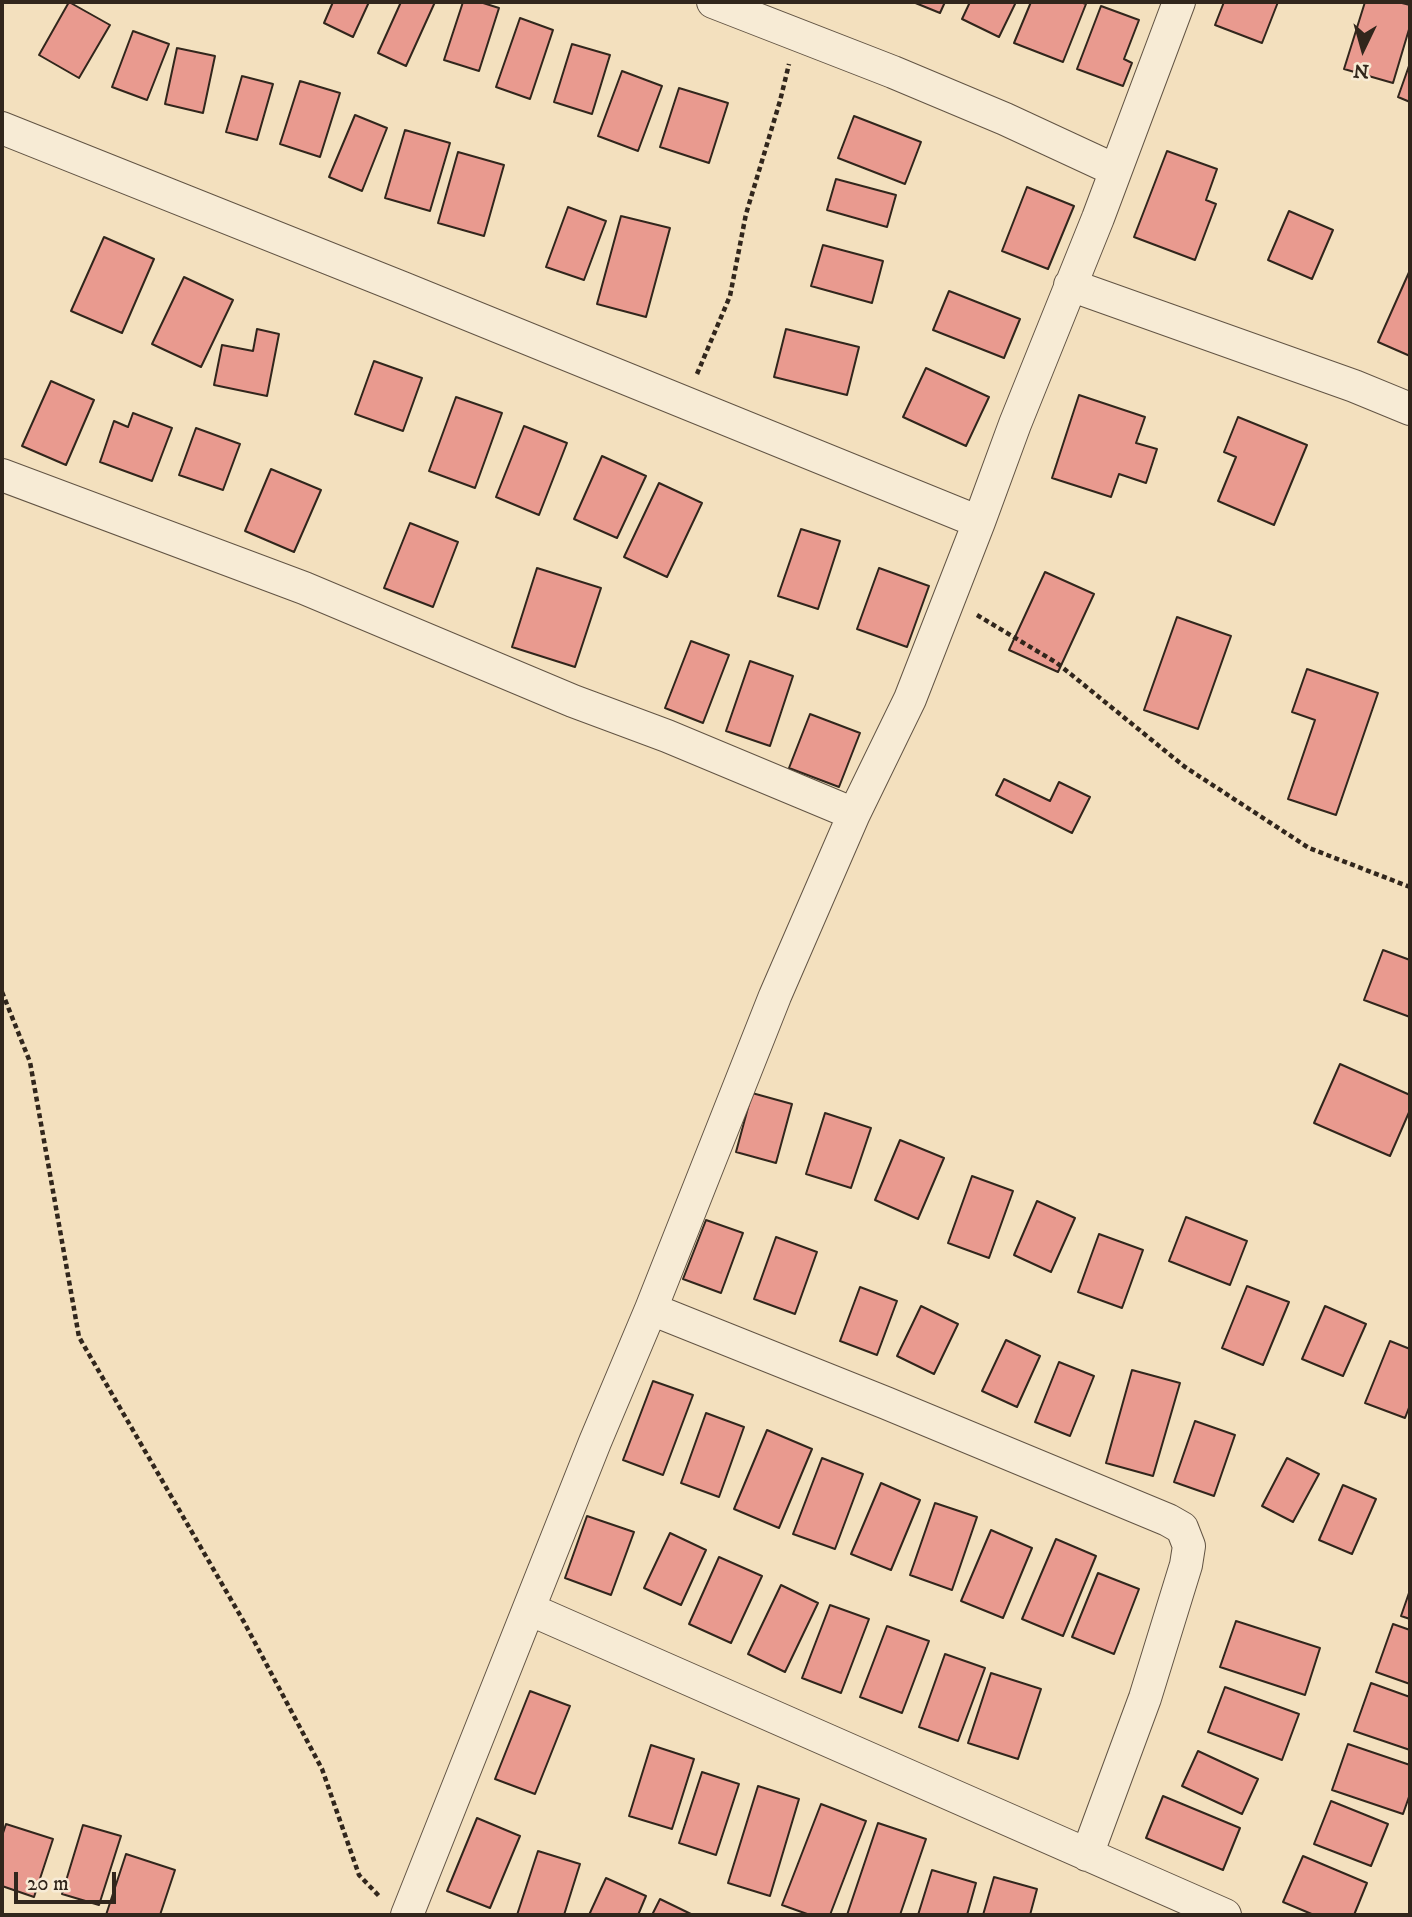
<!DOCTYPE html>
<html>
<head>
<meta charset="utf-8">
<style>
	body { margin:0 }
	#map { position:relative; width:1412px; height:1917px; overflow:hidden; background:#f3e0be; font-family:"IM FELL DW Pica",serif }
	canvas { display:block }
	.frame { position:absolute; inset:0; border:4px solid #31261c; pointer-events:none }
	.north { position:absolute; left:1328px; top:14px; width:70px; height:70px; -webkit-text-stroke:5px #f7ebd5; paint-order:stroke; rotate:185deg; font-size:19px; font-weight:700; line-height:28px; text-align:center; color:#31261c }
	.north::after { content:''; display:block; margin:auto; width:24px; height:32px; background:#31261c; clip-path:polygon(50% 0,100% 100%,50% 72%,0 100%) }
	.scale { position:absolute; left:14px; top:1872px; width:102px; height:32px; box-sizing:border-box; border:4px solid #31261c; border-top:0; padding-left:9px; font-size:21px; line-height:24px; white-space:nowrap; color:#31261c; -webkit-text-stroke:5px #f7ebd5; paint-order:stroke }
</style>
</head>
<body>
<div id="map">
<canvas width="1412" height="1917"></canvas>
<div class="frame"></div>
<div class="north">N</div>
<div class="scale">20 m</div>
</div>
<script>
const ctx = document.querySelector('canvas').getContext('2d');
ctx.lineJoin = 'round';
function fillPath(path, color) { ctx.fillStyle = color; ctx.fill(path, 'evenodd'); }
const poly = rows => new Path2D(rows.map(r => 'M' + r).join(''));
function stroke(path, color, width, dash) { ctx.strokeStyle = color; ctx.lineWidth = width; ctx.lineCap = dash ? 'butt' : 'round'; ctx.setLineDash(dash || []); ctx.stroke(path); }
const building = poly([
	[69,2,110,25,79,78,39,55,69,2],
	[333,2,369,2,353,37,324,23,333,2],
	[401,2,435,2,406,66,378,53,401,2],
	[463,2,480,2,499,8,479,71,444,60,463,2],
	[913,2,945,2,940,13,913,2],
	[970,2,1016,2,999,37,962,19,970,2],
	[1031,2,1080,2,1086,4,1063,62,1014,43,1031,2],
	[1224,2,1278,2,1262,43,1215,25,1224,2],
	[1365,2,1398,2,1410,5,1410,26,1393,83,1344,69,1365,2],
	[1101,6,1139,20,1124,59,1132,63,1123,86,1077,69,1101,6],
	[520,18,553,30,530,99,496,87,520,18],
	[133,31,169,44,147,100,112,87,133,31],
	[572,44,610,55,592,114,554,102,572,44],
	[177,48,215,56,203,113,165,104,177,48],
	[1410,63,1410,102,1398,97,1410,63],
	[622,71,662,86,638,151,598,136,622,71],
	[242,76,273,84,257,140,226,132,242,76],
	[300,81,340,93,320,157,280,144,300,81],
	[679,88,728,103,709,163,660,147,679,88],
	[355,115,387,128,362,191,329,177,355,115],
	[854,116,921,142,905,184,838,158,854,116],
	[405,130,450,143,430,211,385,198,405,130],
	[1167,151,1217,169,1206,200,1216,204,1195,260,1134,237,1167,151],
	[458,152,504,165,484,236,438,223,458,152],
	[836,179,896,195,887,227,827,210,836,179],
	[1027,187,1074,206,1048,269,1002,251,1027,187],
	[568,207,606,221,584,280,546,267,568,207],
	[1289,211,1333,230,1312,279,1268,260,1289,211],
	[621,216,670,228,646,317,597,304,621,216],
	[104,237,154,259,122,333,71,311,104,237],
	[823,245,883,261,872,303,811,286,823,245],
	[1410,270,1410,356,1378,342,1410,270],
	[184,277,233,300,201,367,152,344,184,277],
	[949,291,1020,319,1004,358,933,330,949,291],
	[257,329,279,334,267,396,214,385,222,345,253,351,257,329],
	[786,329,859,347,847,395,774,377,786,329],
	[374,361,422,378,403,431,355,414,374,361],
	[926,368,989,397,966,446,903,417,926,368],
	[51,381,94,400,66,465,22,446,51,381],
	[1079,395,1145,417,1136,443,1157,449,1146,483,1119,474,1111,497,1052,478,1079,395],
	[456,397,502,413,475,488,429,471,456,397],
	[133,413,172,428,152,481,100,462,114,421,128,427,133,413],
	[1238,417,1307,445,1274,525,1218,501,1236,457,1224,452,1238,417],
	[524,426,567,443,539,515,496,497,524,426],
	[196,428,240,444,223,490,179,475,196,428],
	[602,456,646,476,617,538,574,519,602,456],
	[271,469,321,490,294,552,245,531,271,469],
	[659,483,702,503,667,577,624,557,659,483],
	[410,523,458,542,433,607,384,588,410,523],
	[801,529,840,541,818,609,778,596,801,529],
	[537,568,601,588,575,667,512,647,537,568],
	[879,568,929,586,907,647,857,629,879,568],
	[1045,572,1094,594,1058,672,1009,650,1045,572],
	[1177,617,1231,636,1198,729,1144,710,1177,617],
	[691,641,729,655,703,723,665,708,691,641],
	[750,661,793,676,770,746,726,731,750,661],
	[1307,669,1378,693,1336,815,1288,799,1315,720,1292,712,1307,669],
	[810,714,860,733,839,787,789,768,810,714],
	[1004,779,1050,801,1059,782,1090,797,1072,833,996,795,1004,779],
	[1383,950,1410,960,1410,1017,1364,1000,1383,950],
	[1340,1064,1410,1095,1410,1110,1390,1156,1314,1123,1340,1064],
	[752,1093,792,1104,776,1163,736,1152,752,1093],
	[825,1113,871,1128,851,1188,806,1174,825,1113],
	[900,1140,944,1158,918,1219,875,1200,900,1140],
	[972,1176,1013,1191,989,1258,948,1243,972,1176],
	[1037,1201,1075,1218,1051,1272,1014,1255,1037,1201],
	[1186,1217,1247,1241,1230,1285,1169,1261,1186,1217],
	[706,1220,743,1233,721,1293,683,1279,706,1220],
	[1099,1234,1143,1250,1122,1308,1078,1292,1099,1234],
	[776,1237,817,1252,795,1314,754,1299,776,1237],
	[1247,1286,1289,1302,1263,1365,1222,1348,1247,1286],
	[860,1287,897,1301,877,1355,840,1341,860,1287],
	[921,1306,958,1324,934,1374,897,1356,921,1306],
	[1325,1306,1366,1324,1343,1376,1302,1359,1325,1306],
	[1006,1340,1040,1356,1017,1407,982,1391,1006,1340],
	[1390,1341,1410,1349,1410,1405,1405,1418,1365,1403,1390,1341],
	[1059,1362,1094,1376,1070,1436,1035,1422,1059,1362],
	[1132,1370,1180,1383,1153,1476,1106,1463,1132,1370],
	[653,1381,693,1395,663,1475,623,1460,653,1381],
	[706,1413,744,1427,719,1497,681,1483,706,1413],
	[1195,1421,1235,1435,1214,1496,1174,1482,1195,1421],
	[767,1430,812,1449,779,1528,734,1509,767,1430],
	[822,1458,863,1474,835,1549,793,1534,822,1458],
	[1287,1458,1319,1474,1293,1522,1262,1506,1287,1458],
	[881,1483,920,1500,891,1570,851,1554,881,1483],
	[1343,1485,1376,1499,1352,1554,1319,1540,1343,1485],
	[935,1503,977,1517,952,1590,910,1575,935,1503],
	[587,1516,634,1532,611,1595,565,1578,587,1516],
	[991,1530,1032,1548,1003,1618,961,1601,991,1530],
	[670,1533,706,1550,681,1605,644,1588,670,1533],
	[1056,1539,1096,1556,1063,1636,1022,1619,1056,1539],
	[719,1557,762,1576,731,1643,689,1624,719,1557],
	[1098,1573,1139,1589,1114,1654,1072,1637,1098,1573],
	[781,1585,818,1603,785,1672,748,1654,781,1585],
	[1410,1590,1410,1619,1401,1616,1410,1590],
	[830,1605,869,1619,841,1693,802,1678,830,1605],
	[1236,1621,1320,1648,1305,1695,1220,1667,1236,1621],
	[1393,1624,1410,1630,1410,1684,1376,1672,1393,1624],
	[887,1626,929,1641,902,1713,860,1697,887,1626],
	[945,1654,985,1668,958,1741,919,1727,945,1654],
	[991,1673,1041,1689,1018,1759,968,1743,991,1673],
	[1371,1683,1410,1697,1410,1750,1354,1731,1371,1683],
	[1225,1687,1299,1714,1282,1760,1208,1732,1225,1687],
	[530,1691,570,1706,535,1794,495,1779,530,1691],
	[1348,1744,1410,1765,1410,1794,1403,1814,1332,1790,1348,1744],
	[651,1745,694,1759,672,1829,629,1816,651,1745],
	[1198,1751,1258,1779,1242,1814,1182,1786,1198,1751],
	[702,1772,739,1784,716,1855,679,1843,702,1772],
	[758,1786,799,1799,770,1896,728,1883,758,1786],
	[1163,1796,1240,1828,1223,1870,1146,1838,1163,1796],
	[1331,1801,1388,1824,1371,1866,1314,1844,1331,1801],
	[821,1804,866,1821,830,1915,810,1915,782,1905,821,1804],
	[477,1818,520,1836,490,1908,447,1891,477,1818],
	[878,1823,926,1839,900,1915,847,1915,878,1823],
	[6,1824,53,1839,34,1897,2,1886,2,1836,6,1824],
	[83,1825,121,1836,99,1905,62,1894,83,1825],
	[538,1851,580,1864,564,1915,517,1915,538,1851],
	[126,1854,175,1870,160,1915,106,1915,126,1854],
	[1303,1856,1367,1883,1354,1915,1314,1915,1283,1902,1303,1856],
	[932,1870,976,1883,967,1915,918,1915,932,1870],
	[994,1877,1037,1889,1030,1915,983,1915,994,1877],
	[606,1878,646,1896,638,1915,589,1915,606,1878],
	[660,1899,693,1915,652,1915,660,1899]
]);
fillPath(building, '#e99a8f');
stroke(building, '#31261c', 2);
const minor = poly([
	[713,2,893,72,1005,119,1115,170],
	[2,128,403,288,979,522],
	[1070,285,1354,386,1410,409],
	[2,475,304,588,573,701,667,736,854,814],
	[651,1309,886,1403,1168,1520,1182,1528,1189,1546,1186,1565,1145,1698,1087,1855],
	[529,1609,1225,1915],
	[407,1915,595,1442,651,1309,775,996,854,814,910,699,979,522,1015,424,1098,218,1179,2]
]);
stroke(minor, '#625444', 34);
stroke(poly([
	[697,374,730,296,746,214,780,101,789,64],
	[977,615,1057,663,1185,767,1309,848,1410,887],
	[2,992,30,1062,79,1337,244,1622,322,1769,359,1875,380,1897]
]), '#31261c', 4.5, [5, 3.5]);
stroke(minor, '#f7ebd5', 32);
</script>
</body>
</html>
